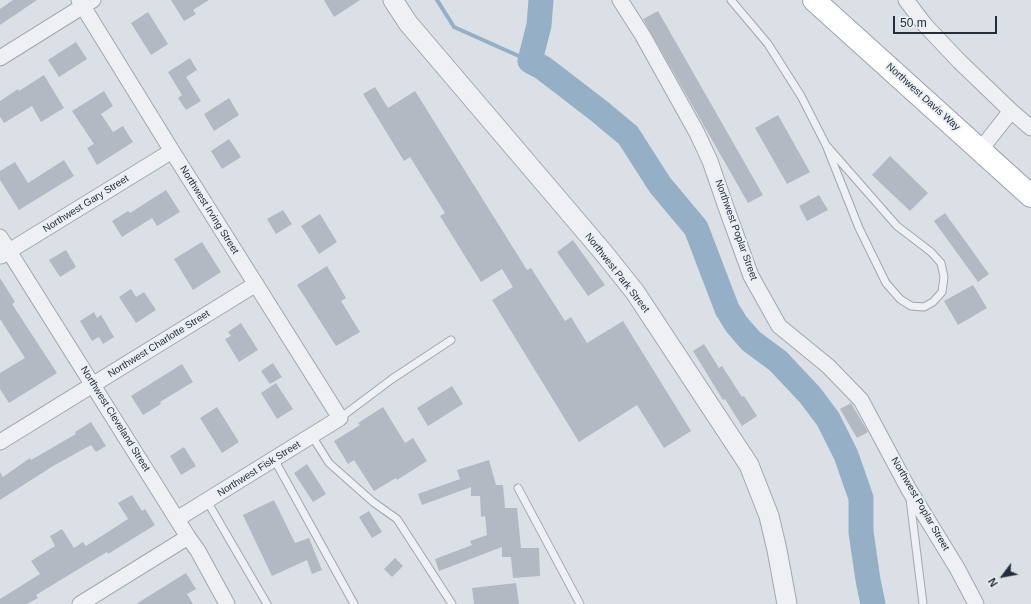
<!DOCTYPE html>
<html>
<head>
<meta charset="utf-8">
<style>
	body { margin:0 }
	#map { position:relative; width:1031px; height:604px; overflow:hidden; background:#dbe0e6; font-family:Helvetica,sans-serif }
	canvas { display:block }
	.north { position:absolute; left:983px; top:556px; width:40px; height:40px; -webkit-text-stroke:3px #eaeff4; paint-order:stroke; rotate:238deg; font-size:11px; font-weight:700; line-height:16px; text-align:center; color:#252e3c }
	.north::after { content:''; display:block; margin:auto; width:14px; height:18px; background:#252e3c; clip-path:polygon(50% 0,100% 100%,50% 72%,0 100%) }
	.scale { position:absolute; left:893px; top:16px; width:104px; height:18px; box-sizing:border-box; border:2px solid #252e3c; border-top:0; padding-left:5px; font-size:12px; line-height:14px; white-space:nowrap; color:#252e3c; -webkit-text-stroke:3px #eaeff4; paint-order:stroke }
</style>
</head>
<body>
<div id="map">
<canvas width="1031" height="604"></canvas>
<div class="north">N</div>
<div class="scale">50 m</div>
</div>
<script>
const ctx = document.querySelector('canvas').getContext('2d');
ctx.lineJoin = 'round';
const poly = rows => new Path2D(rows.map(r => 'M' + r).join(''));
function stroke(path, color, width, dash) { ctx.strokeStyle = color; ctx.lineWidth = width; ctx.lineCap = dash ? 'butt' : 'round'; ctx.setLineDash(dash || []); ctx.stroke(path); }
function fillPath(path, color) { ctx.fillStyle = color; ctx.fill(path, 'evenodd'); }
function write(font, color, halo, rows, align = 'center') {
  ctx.font = font + ' Helvetica,sans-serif'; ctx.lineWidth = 4; ctx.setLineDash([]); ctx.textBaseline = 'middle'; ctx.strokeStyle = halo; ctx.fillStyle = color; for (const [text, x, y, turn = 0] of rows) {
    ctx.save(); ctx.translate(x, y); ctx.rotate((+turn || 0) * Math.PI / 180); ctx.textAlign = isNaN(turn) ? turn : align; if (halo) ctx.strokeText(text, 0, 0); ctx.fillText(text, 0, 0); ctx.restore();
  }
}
stroke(poly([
	[437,0,454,27,530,61]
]), '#95afc7', 4);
stroke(poly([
	[541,0,539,25,530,61,543,68,564,84,599,111,628,135,660,185,696,228,727,309,737,325,751,341,778,361,810,395,828,419,846,455,861,498,861,532,868,580,873,604]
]), '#95afc7', 25);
fillPath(poly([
	[13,0,37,0,0,25,0,9],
	[171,0,209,0,193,10,196,14,184,21],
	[324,0,360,0,334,17],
	[658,11,763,195,748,203,643,19],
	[148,12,168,44,151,55,131,23],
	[76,42,87,59,59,77,48,60],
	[190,58,197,70,186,77,201,101,186,110,178,98,182,95,168,72],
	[44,75,64,108,41,122,32,106,4,123,0,117,0,101,18,89,19,91],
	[375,87,388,108,415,91,527,270,531,268,565,321,571,317,587,343,623,321,691,431,664,448,637,405,579,442,492,300,513,287,502,269,481,282,440,216,445,213,410,157,404,161,363,94],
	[104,91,113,106,101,114,113,132,123,126,133,142,97,165,87,148,94,144,72,111],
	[229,98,239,115,214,131,204,114],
	[778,115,810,172,787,184,755,128],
	[229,139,241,157,222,169,211,151],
	[890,156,928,193,910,211,872,175],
	[64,160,74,176,19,210,0,180,0,171,15,162,28,183],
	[166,190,180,212,157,226,152,218,122,237,112,221,128,211,130,213],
	[819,195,828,210,807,221,799,206],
	[283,210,292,224,276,234,267,219],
	[945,213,989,274,978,282,934,221],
	[320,214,337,242,319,254,301,226],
	[573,240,605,285,588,296,557,252],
	[202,242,221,272,193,290,174,259],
	[66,250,76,267,60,277,49,260],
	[327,266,346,298,341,301,360,332,336,346,297,285],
	[0,278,15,302,12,304,57,373,9,403,0,389,0,373,25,358,0,319],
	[973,285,987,308,958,325,944,301],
	[131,289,136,297,144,292,156,310,136,323,119,297],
	[94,312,97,318,101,315,114,337,103,344,99,337,92,341,80,321],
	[241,323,258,350,239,362,225,339,231,336,228,332],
	[704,344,719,368,722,366,742,397,744,396,757,416,742,426,725,399,723,400,693,351],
	[273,363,282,377,270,384,261,371],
	[182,364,193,382,160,402,161,404,143,415,131,396],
	[276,383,293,409,277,419,261,393],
	[452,386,463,404,428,426,417,408],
	[851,403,868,432,857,438,840,409],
	[217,407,239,442,222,453,200,418],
	[383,407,405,443,413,438,427,461,397,480,396,478,374,491,354,460,348,464,334,441,360,425,358,423],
	[91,422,106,446,96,452,91,445,53,466,0,500,0,472,3,477,30,458,31,460,76,434,75,432],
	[184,447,196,466,181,475,170,456],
	[489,460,496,485,503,485,505,508,517,508,521,548,539,548,540,576,513,578,511,557,502,557,502,547,439,571,435,559,472,545,470,541,487,535,485,516,481,517,480,496,471,496,471,487,422,505,418,494,460,479,457,470],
	[307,464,326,494,313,502,294,473],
	[132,495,142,511,145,509,155,525,108,554,107,552,77,570,36,595,38,598,27,604,0,604,0,599,40,574,31,561,55,546,50,536,62,529,74,548,83,542,86,546,128,519,118,503],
	[274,500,295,543,309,538,322,570,312,574,307,560,272,576,243,515],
	[369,511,382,532,372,538,359,517],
	[395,558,403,566,392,577,384,569],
	[186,573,196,589,187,594,193,604,136,604],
	[516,583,519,604,474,604,472,588]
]), '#b3b9c3');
const service = poly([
	[731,0,768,44,801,96,826,145,859,228,886,283,900,299,911,306,924,307,933,302,942,292,944,277,941,263,931,252,897,226,826,145],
	[340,418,392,379,451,340],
	[312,436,329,463,373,502,397,519,452,604],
	[274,459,354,604],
	[518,488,580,604],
	[910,499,923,604],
	[207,501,267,604]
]);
const minor = poly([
	[79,0,172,151,340,418,177,519],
	[620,0,643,36,697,133,710,161,727,210,751,276,779,326,828,366,861,400,908,488,957,568,976,604],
	[906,0,925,25,959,61,1011,111,1031,128],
	[0,58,93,0],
	[981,149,1011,111],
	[0,237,188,537,198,551,227,604],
	[1,256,172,151],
	[0,442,256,284],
	[80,604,188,537]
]);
const tertiary = poly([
	[393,0,408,23,603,252,635,292,749,465,769,516,777,550,787,604]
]);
const primary = poly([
	[814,0,1031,196]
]);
stroke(service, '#a1a7b0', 9);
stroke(minor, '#a1a7b0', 17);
stroke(tertiary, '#a1a7b0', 21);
stroke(primary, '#9ba4b1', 24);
stroke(service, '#eef0f4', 7);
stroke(minor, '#eef0f4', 15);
stroke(tertiary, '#eef0f4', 19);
stroke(primary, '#fff', 22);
write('10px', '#252e3c', '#eaeff4', [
	["Northwest Davis Way",923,97,42],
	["Northwest Gary Street",86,204,-32],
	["Northwest Irving Street",209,210,58],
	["Northwest Poplar Street",736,230,70],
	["Northwest Park Street",617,273,52],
	["Northwest Charlotte Street",159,344,-32],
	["Northwest Cleveland Street",115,419,58],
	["Northwest Fisk Street",259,469,-32],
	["Northwest Poplar Street",920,504,60]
]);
</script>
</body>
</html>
